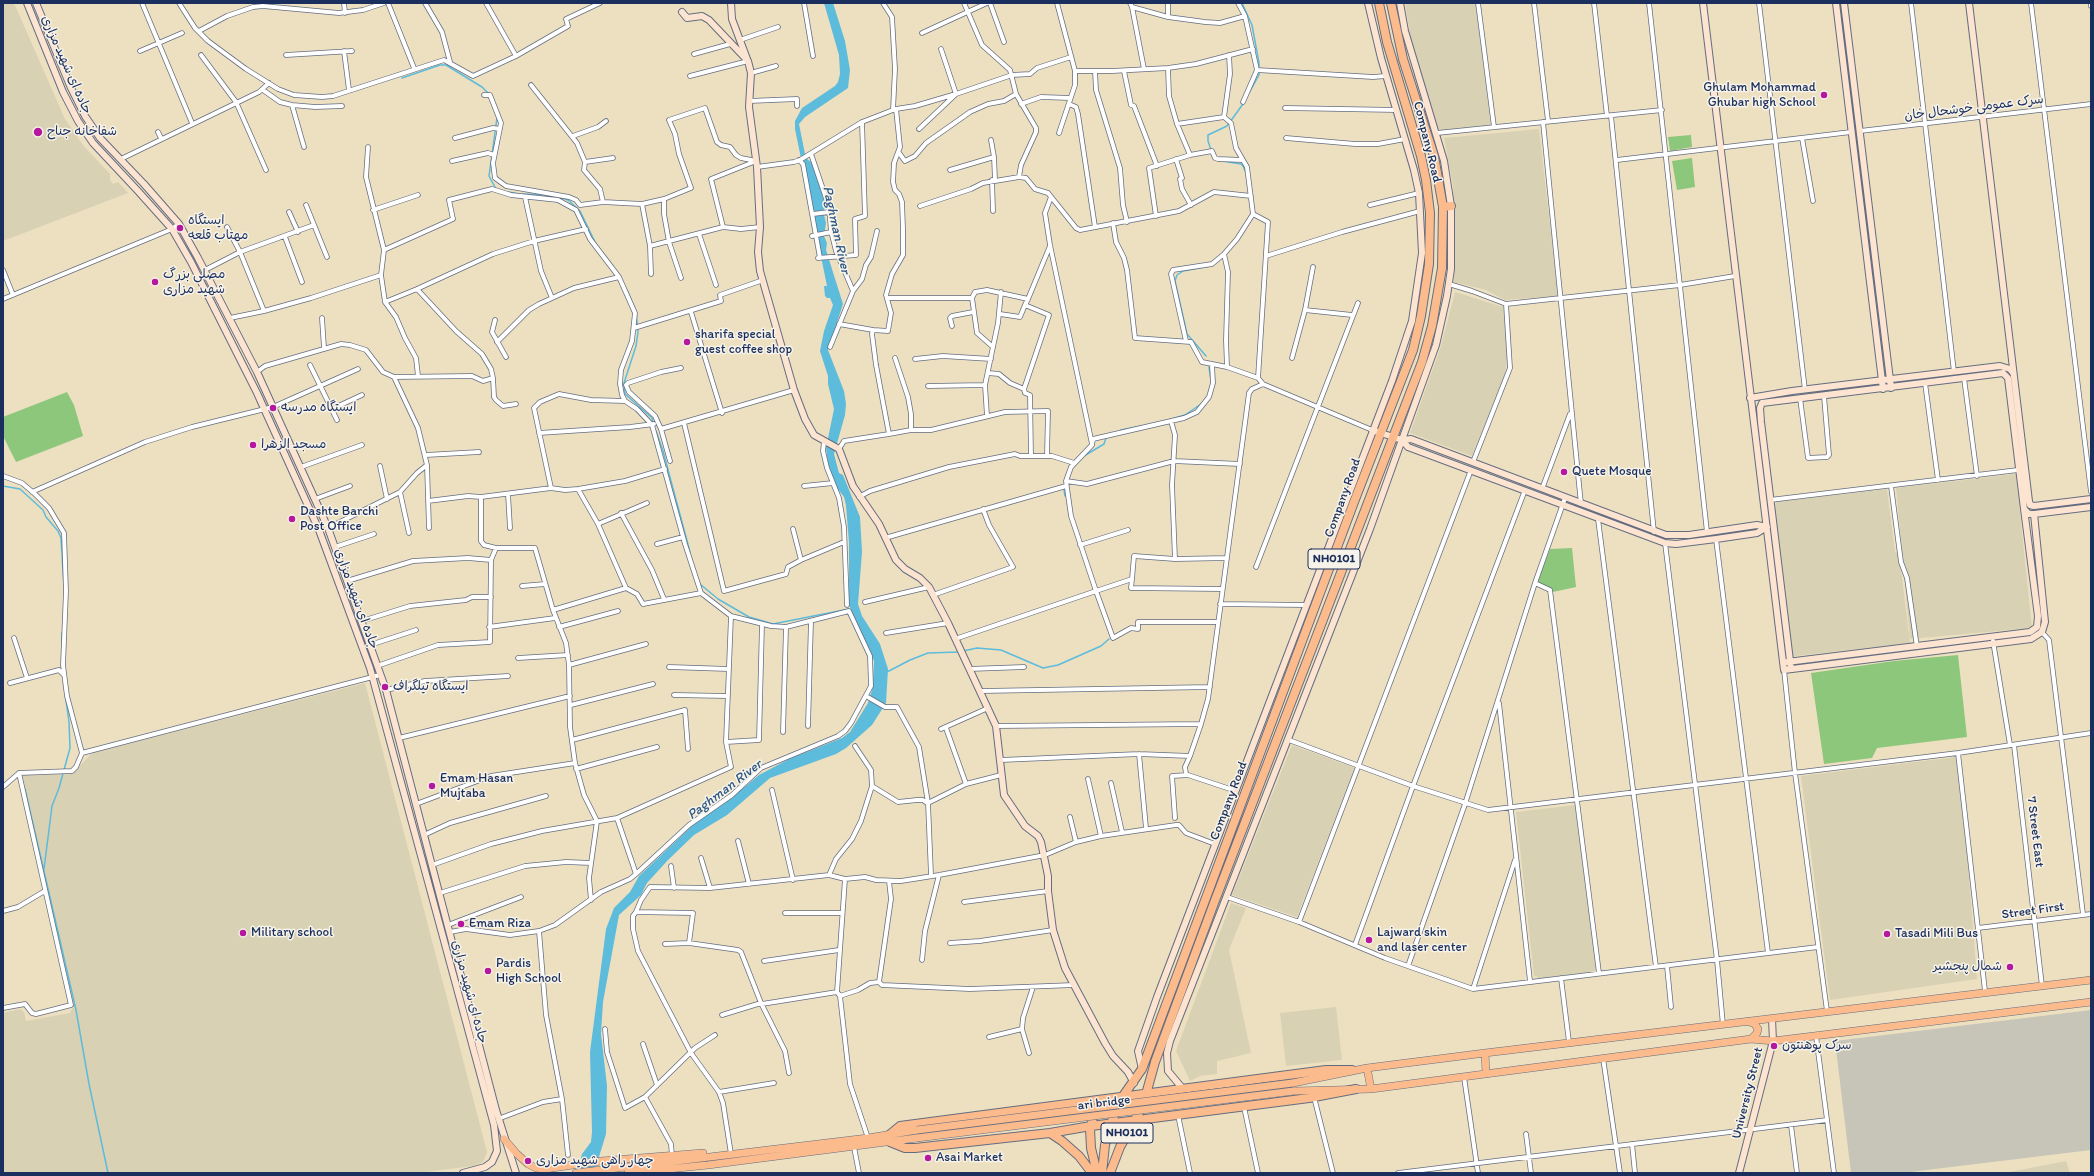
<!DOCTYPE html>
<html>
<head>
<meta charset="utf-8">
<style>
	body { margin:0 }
	#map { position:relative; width:2094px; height:1176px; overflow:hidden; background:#ede0c0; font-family:Itim,sans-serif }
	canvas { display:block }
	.frame { position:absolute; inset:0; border:4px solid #1b2f5e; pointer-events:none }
</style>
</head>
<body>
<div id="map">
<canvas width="2094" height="1176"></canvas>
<div class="frame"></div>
</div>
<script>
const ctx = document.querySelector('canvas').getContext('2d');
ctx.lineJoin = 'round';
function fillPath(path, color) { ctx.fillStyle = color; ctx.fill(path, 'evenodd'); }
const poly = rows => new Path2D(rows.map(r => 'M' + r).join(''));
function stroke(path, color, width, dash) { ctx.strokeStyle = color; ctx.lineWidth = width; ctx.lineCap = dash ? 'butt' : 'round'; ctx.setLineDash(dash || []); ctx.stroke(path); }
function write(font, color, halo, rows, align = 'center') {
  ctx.font = font + ' Itim,"Playpen Sans Arabic",sans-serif'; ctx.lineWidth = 3; ctx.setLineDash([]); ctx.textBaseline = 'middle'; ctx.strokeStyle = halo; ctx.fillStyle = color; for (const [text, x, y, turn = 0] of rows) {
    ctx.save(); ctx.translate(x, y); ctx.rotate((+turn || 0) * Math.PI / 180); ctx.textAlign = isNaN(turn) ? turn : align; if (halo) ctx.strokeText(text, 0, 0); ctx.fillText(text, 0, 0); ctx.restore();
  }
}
fillPath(poly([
	[3,3,14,3,65,119,83,145,110,174,110,180,113,184,118,182,128,193,3,241],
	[1405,3,1476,3,1491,128,1439,132,1411,40],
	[1539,129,1558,296,1505,300,1486,290,1454,282,1453,186,1444,138],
	[1455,292,1503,307,1508,353,1505,375,1472,456,1410,433,1441,346],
	[2016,474,2032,628,1910,639,1896,488],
	[1887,489,1895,552,1899,553,1910,643,1787,657,1772,532,1776,502],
	[365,683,487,1152,483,1162,473,1166,418,1173,3,1173,3,1013,20,1009,24,1012,26,1021,70,1013,73,1007,21,775,72,774,92,753],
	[1292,745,1355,768,1297,917,1232,895],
	[1956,757,1967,852,1977,979,1830,1000,1801,776],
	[1575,805,1597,971,1538,979,1537,976,1534,976,1516,812],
	[1231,903,1246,908,1229,950,1251,1053,1217,1061,1217,1074,1200,1076,1190,1081,1176,1051],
	[1336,1007,1342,1060,1286,1066,1280,1013],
	[2066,1161,2070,1173,2004,1173]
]), '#d9d1b4');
fillPath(poly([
	[2091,1010,2091,1150,1902,1173,1851,1173,1835,1041]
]), '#c7c5b8');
fillPath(poly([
	[1691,135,1692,147,1670,151,1668,137],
	[1692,158,1695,187,1677,190,1672,161],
	[67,392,74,405,83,436,16,462,3,436,3,417],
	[1572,548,1576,587,1553,592,1537,582,1550,549],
	[1958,655,1967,737,1877,748,1872,758,1824,764,1811,673,1894,661]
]), '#8dc77c');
fillPath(poly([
	[824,3,833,3,845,41,850,70,848,88,805,117,799,124,805,154,808,160,812,162,826,207,823,211,826,223,824,236,827,243,826,250,843,304,828,350,844,391,846,404,845,415,834,454,839,473,843,475,860,517,862,552,858,604,862,616,880,644,888,669,886,703,872,725,846,748,836,754,770,778,727,815,694,835,668,860,647,883,641,895,619,915,603,1002,601,1034,607,1086,606,1134,594,1173,577,1173,582,1154,591,1142,592,1132,590,1052,606,929,614,908,630,892,639,876,693,825,729,800,759,775,789,759,842,738,850,732,868,703,873,687,874,661,849,605,849,543,846,505,844,497,837,488,829,468,827,456,826,448,834,409,828,384,828,376,820,351,824,331,833,305,830,298,827,298,825,296,824,286,827,286,795,129,795,121,802,108,835,86,838,82,840,74,839,55]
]), '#5dbbdc');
stroke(poly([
	[1242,3,1252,25,1259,63,1259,75,1249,93],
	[402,78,440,65,446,65,482,87,489,94],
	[1211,150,1208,141,1208,135,1227,126,1243,104],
	[1222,161,1241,164,1243,166,1246,173],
	[496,189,489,176,497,118],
	[509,192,519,194],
	[523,194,547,195],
	[555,196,568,200,580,211,596,244],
	[599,248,613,266],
	[627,290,636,311,638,332,636,346,624,383,625,394,652,418,653,423],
	[1206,356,1187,334,1175,281,1177,275,1183,271,1210,266],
	[1209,367,1211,381],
	[1168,420,1185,415,1201,404],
	[1121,430,1141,426],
	[656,431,663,451,690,552],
	[1084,456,1104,444,1106,438],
	[3,486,20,489,43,510,46,517,58,531,61,538,64,586],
	[1064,490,1065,496],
	[700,584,718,599,749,617,773,624,849,609],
	[963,651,977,648,1001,650,1043,668,1058,665,1101,646,1109,639],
	[62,671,62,633],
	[887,672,910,660,928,653,959,652],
	[25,789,76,1010,89,1084,108,1173],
	[44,869,52,806,59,788,70,748,69,722,64,685]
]), '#5dbbdc', 1.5);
const street = poly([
	[142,3,192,123],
	[179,3,195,28,208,41,246,69,278,89,294,95,322,97,333,96,444,60,473,76,516,56,568,26,566,19,600,3],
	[344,3,345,13],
	[388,3,414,68],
	[425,3,442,32,450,62],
	[486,3,516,56],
	[804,3,813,56],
	[883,3,892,17,895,69,893,110,896,109,900,147,894,163,893,182,895,190,899,194,902,202,903,229,903,255,892,274,886,295,891,313,888,331,873,330,872,334,876,365,889,434,911,430,931,430,1005,412,1048,411,1047,456],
	[964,3,982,45,1010,70,1016,94,1036,128,1036,132,1021,165,1019,177],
	[990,3,1004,42],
	[1057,3,1075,71,1075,85,1059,133],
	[1130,3,1132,7,1168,17,1205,22,1220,23,1245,16],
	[1168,3,1168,17],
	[1238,3,1245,16,1257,70,1243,102],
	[1478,3,1494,127],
	[1534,3,1548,121],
	[1594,3,1607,116],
	[1649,3,1707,532],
	[1759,3,1805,390],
	[1911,3,1954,372],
	[2031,3,2091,492],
	[2091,3,2091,6],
	[1132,7,1144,69],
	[199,31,227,16,253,7,263,6,339,13,363,10,384,3],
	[922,33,987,3],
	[740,40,778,27],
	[140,51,182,33],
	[344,51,349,90],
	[694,54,730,44],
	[201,55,236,102,266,170],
	[286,55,352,51],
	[1229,55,1230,74,1224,117,1231,123,1236,148,1247,167,1253,214,1268,222,1258,378],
	[1168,68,1169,96,1177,124,1190,155],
	[1257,70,1373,77,1386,76],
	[1075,71,1112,71,1168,68,1196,64,1253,49],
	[1095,71,1096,90,1120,168,1123,205,1127,222],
	[1124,71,1131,105,1134,106,1157,166],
	[751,73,776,66],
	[690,76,748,61],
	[531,85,577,143,585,162,584,170,600,189,603,202],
	[263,90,280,102,292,105,315,107,342,106],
	[484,95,490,95,501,123,493,163,495,178,506,186,569,197,576,200,580,205,603,202,642,204,664,199,691,188,679,154,675,134,669,120,705,108,717,142,721,145,730,147,736,155,741,158,756,161],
	[749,101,797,99,797,106],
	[1021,104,1041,97,1070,98],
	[1069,104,1076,107,1078,114,1095,227],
	[292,105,304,147],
	[1285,108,1397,110],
	[896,109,915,106,956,94,1012,75,1030,74,1037,68,1071,57],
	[1611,116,1654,532],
	[1543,122,1581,504],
	[1177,124,1224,117],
	[919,129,956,94,941,49],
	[1860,131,2091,104],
	[158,132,161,138],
	[1437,133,1662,110],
	[573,136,598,127,606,121],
	[455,138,493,128,500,129],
	[1286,138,1355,144,1378,144,1405,139],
	[1802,138,1813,201],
	[991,140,994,157,995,180],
	[368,147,366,177,384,250,381,275,385,302,396,317,405,338,416,358,418,376],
	[899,153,905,161,915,156,926,143,970,112,988,104,1004,101,1016,94],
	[811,154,829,207,831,231,836,251,853,291,830,347],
	[121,159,259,92,269,83],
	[1176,159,1182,178,1180,179,1182,189,1191,205],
	[799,160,803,164,820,258],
	[1617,160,1851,132],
	[452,161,488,153,494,155],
	[585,162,613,158],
	[757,167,794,162,800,160,862,122,893,110],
	[950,170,994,157],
	[992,180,993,211],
	[525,197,541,271,552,298],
	[1051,197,1045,213,1050,245,1092,444],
	[664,199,664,214,669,242,681,278],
	[642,204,650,246,651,274],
	[306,205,327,257],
	[1370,205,1419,193],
	[920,206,971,189,983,183,1019,177,1026,178,1035,189,1048,193,1076,228,1080,230,1179,211,1214,192,1251,196],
	[373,210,418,195],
	[289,212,298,232],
	[813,214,829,212],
	[1156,216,1149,168,1190,155,1212,151,1215,158,1218,159,1242,160],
	[1113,223,1116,242,1124,258,1127,270,1135,338,1191,342,1202,362,1227,367,1258,378,1263,384,1372,430],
	[227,227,240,252,264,311],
	[723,227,711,179,756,161],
	[699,234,716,285],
	[812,236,831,232],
	[285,237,302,282],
	[650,246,723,227,741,229,760,227],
	[384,250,453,219,449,200,484,191,492,189,511,195,558,200,576,210,590,239,619,277,635,313,632,341,621,370,620,384,622,395,625,401,637,409,652,425,685,544,701,593,731,616,771,626,786,627,849,611,870,656,871,686,851,723,845,731,838,736,761,768,732,795,689,825,636,874],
	[1266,256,1342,232,1420,211],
	[818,258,856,255,855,219,865,216,862,122],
	[3,270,13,295],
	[205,270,240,252,314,225],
	[1449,284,1472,291,1506,304,1680,285,1735,276],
	[853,291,862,279,866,265,871,257,877,231],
	[887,298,972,298],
	[3,299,172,229,179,224],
	[1028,299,1025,305,1049,315,1024,389,1025,393,1030,395,1031,456],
	[385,302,417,289],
	[1305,310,1352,315],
	[691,312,722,413],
	[1000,314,1020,317,1025,305],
	[230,318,264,311,311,298,381,275],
	[322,318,324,348],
	[495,320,492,332,506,357],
	[839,324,873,330],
	[952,326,950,318,952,316,973,312],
	[634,328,721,301,720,295,763,280],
	[1186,341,1171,274,1173,270,1212,264,1224,254],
	[497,342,529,310,539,304,574,288,619,277],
	[993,347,977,333,972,298,975,292,987,290,1028,299,1050,246],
	[895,358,908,397,911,414,911,430],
	[1292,358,1305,310,1313,267],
	[915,359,943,356,991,359],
	[310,365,337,420],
	[1227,367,1226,340,1228,272,1224,254,1237,239,1253,214],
	[257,372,265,366,341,344,350,345,366,350,383,372,394,377,472,376,483,381,493,378],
	[988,373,999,374,1010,383,1024,389],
	[1964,378,1977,476],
	[1925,383,1938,480],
	[928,386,985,385],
	[1800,398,1808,458,1827,457,1829,455,1824,396],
	[516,404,503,406,496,400,494,397,493,378,491,369,482,354,456,331,417,289,493,254,534,241,586,229],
	[332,409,362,395],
	[987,416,985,385,998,323,1001,292],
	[1171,421,1175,435,1172,485,1175,559,1227,558],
	[684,423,724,591,786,574,788,567,801,560,844,542],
	[661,429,794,390],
	[539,433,630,427,654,424],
	[824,442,823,451,827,468,839,498,844,527,847,605],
	[839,449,844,441,889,434],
	[426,455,479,452],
	[670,461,661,429,655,416,629,392,626,385,628,383,661,372,681,368],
	[1473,462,1510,368,1506,304],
	[427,465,429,528],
	[380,466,387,499],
	[301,467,362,445],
	[3,476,22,483,35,494,49,508,64,533,66,591,63,665,67,696,82,753],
	[1066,481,1087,484,1174,461,1240,464],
	[804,486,833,483],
	[1891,486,1901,562,1907,578,1917,647],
	[551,488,534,408,540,402,559,394,591,400,625,401],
	[578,489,598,524,626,588],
	[1542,489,1570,414],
	[32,492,145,442,192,427,273,407,358,369],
	[400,492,409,533],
	[508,494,510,528],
	[481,497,481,541,484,545,496,548,535,548,553,610,566,643,569,665,570,727,575,763,584,795,597,821,589,878,591,900],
	[859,497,870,491,949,467,1015,454,1020,456,1052,456,1074,463],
	[315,499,350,486],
	[1770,500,2018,470],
	[428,501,468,496,481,497,551,488,565,490,578,489,625,481,665,469],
	[621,513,652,570,664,599],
	[1598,519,1656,967],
	[598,524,647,503],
	[328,528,400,492,417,473,427,465,418,428,394,377],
	[793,529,801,560],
	[885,538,1066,486],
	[1716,539,1768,953],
	[1665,543,1717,960,1723,1025],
	[657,544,683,537],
	[1080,545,1128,530],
	[335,547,374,534],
	[1256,567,1358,303],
	[1132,579,1134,556,1175,559],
	[347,581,413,561,468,558,491,560],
	[1535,583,1550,590,1599,973],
	[522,586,545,584],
	[933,595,1013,567,989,525,983,509],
	[865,602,929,587],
	[1220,604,1306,605],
	[553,610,626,588,637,594,643,604,701,593],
	[362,621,410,606,466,600,472,597,491,597],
	[1218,622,1138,622,1138,629,1131,628,1113,638,1096,591,1132,579,1131,588,1222,589],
	[489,627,555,618],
	[559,627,618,611],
	[2041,631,2049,640,2083,914],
	[886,633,948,623],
	[14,638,27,678],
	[955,639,1096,591,1071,516,1066,481,1071,467,1092,445,1093,439,1184,418,1197,412,1209,397,1213,383,1212,365],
	[1993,641,2010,745],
	[370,645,416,630],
	[518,658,568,655],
	[569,665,646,644],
	[377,666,438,645,490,642,491,560,496,548],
	[669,667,729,669],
	[969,669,1024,667],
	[1784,670,1795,773,1827,1011],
	[10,683,59,670,64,675],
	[386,690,425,681,508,676],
	[981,691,1210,687],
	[674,695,728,696],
	[866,696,885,707,897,707,919,747,928,803],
	[1499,703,1530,981],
	[571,705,653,684],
	[808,726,811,621],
	[996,726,1201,724,1208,699,1249,393,1252,389,1263,384],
	[946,728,966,784],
	[941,729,988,708],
	[783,732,786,627],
	[399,738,570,696],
	[572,740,685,710,688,749],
	[1289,740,1413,786,1488,810,1958,753,2091,733],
	[726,742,759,740,762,624],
	[2014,745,2042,986],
	[1958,753,1985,991],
	[1139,754,1146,828],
	[1001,760,1139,754,1190,756,1201,724],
	[576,769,657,747],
	[1186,774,1185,767,1190,756],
	[1088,779,1101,836],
	[1111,783,1122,832],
	[872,786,898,802,917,800,923,800,927,803],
	[3,787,19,773,72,771,76,767,82,753,380,675],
	[772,790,793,880],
	[416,804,491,776,575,763],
	[1070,817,1076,842],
	[1175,818,1172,776,1188,775,1236,791],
	[424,835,450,823,546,796],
	[738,841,749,884],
	[701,858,710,888],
	[432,865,491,844,542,831,617,818,731,767,726,742,731,616],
	[671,866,674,888],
	[829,875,836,859,852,839,861,821,872,786,871,770,855,746],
	[931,875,928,803,966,784,1001,775],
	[845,879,865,877,876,880,901,881,939,875,1045,855,1076,842,1101,836,1176,825,1179,825,1186,833,1215,844],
	[440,893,525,866,566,862,591,863],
	[1227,897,1299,922,1385,958,1473,989,1818,947],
	[964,902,1048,891],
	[3,911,18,907,43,892,45,893],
	[636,912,641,900,650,887,710,888,829,875,845,879,837,992,840,996,850,1084,868,1138],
	[785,913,842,913],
	[1299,922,1471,470],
	[448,925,521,897],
	[1978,928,2091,914],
	[539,931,546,1015,562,1099,568,1155],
	[450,932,466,929,510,935,539,931,555,925,601,892,630,879,636,874,617,818],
	[689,943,693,913,636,912,633,916,633,929,638,951,691,1053,719,1092,723,1103,731,1154],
	[950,943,980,941,1053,930],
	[665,944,689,943,738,950,741,952,761,1003,785,1051,789,1073],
	[1355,945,1413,786,1525,490],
	[922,960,925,931,939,875],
	[764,961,839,950],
	[1408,966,1465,804,1535,583,1565,498],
	[1667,966,1671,1007],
	[1561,978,1569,1042],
	[879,982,891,899,889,881],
	[1473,989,1515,860],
	[840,996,858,990,870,983,879,982,882,985,970,989,1074,985],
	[762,1004,837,992],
	[3,1008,25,1004,32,1013,36,1014,71,1005,19,773],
	[722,1015,761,1003],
	[605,1029,607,1052,625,1108,645,1097,695,1048,715,1035],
	[1816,1036,1834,1173],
	[989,1037,1022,1029],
	[643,1044,657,1085],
	[1029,1053,1022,1029,1023,1018,1033,987],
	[1603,1058,1620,1173],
	[1464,1077,1478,1173],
	[719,1092,774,1083],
	[645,1097,671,1144,672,1156],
	[1314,1097,1333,1173],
	[1244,1107,1258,1173],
	[1178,1115,1190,1173],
	[498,1119,543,1102,562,1099],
	[1791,1125,1797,1173],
	[1526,1134,1531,1173],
	[1632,1144,1635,1173],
	[854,1147,859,1173],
	[1398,1173,1827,1120]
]);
const secondary = poly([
	[27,3,63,92,78,121,93,143,137,190,172,229,191,262,257,393,319,530,370,668,494,1125,497,1151,492,1162,485,1167,463,1173],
	[36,3,71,88,85,116,100,138,144,184,179,224,198,258,257,372,328,528,386,690,496,1110,516,1173],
	[731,3,732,19,747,59],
	[1703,3,1784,670,2031,639,2042,632,2045,622,2034,514],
	[1836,3,1883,389],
	[1844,3,1891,388],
	[1969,3,2029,501,2030,505,2034,506,2091,499],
	[682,12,687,18,702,16,709,20,748,61,751,73,749,107,757,167,760,227,758,252,760,271,794,390,805,419,814,435,839,449,853,486,879,524,896,560,905,569,920,578,929,587,948,623,996,726,1004,795,1025,826,1038,836,1041,842,1048,876,1048,891,1053,930,1065,968,1105,1043,1113,1056,1128,1072,1134,1083],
	[1750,398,1792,391,2000,366,2010,369,2013,373],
	[1372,430,1402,440,1408,447,1665,543,1676,544,1716,539,1757,533,1767,527],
	[1402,440,1411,439,1666,535,1689,535,1757,525,1767,527],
	[1787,662,2030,632,2037,627,2038,616,2024,509],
	[1791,669,1761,422,1760,408,1762,403,2003,373,2008,378,2024,509,2029,514,2034,514,2091,507],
	[1142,1069,1138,1051,1157,997,1392,381,1412,321,1422,253,1419,193,1414,170,1381,58,1368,3],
	[1183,1089,1168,1071,1167,1053,1170,1041,1370,529,1436,345,1447,296,1451,269,1451,206,1444,161,1405,31,1400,3],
	[1739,1173,1773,1041,1772,1019]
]);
const primary = poly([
	[1749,1022,1754,1023,1758,1029,1757,1033,1751,1039],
	[1485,1053,1486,1073],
	[1367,1068,1371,1089],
	[1293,1083,1367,1068,1485,1053,2091,980],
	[1294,1091,1371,1089,1751,1039,1773,1041,2091,1002],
	[504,1139,517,1154,528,1164,536,1168,545,1169,601,1161,703,1153],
	[576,1173,868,1138,917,1130],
	[628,1173,708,1165,917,1138]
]);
const highway = poly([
	[1443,207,1451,206],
	[1050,1133,1091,1126,1309,1098,1356,1089],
	[889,1135,900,1126,1326,1070,1352,1070],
	[890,1142,905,1148,915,1148,1050,1133,1062,1141,1079,1156,1092,1173],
	[1097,1173,1091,1148,1090,1129,1093,1118,1102,1102],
	[1102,1173,1105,1145,1111,1123,1123,1096,1142,1069,1354,502,1413,350,1421,316,1429,264,1430,213,1426,180,1421,156,1387,42,1379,3],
	[1110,1173,1120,1147,1143,1105,1155,1062,1214,903,1422,362,1432,326,1442,268,1443,207,1434,156,1403,59,1391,3]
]);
stroke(street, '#646d80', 5.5);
stroke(secondary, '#646d80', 8);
stroke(primary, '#646d80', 8);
stroke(highway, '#646d80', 10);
stroke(street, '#fff', 4);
stroke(secondary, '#fde4d1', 6);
stroke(primary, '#fbbb8d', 7);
stroke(highway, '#fbbb8d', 8);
const primaryBridge = poly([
	[917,1130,1293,1083],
	[917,1138,1294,1091]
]);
stroke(primaryBridge, '#646d80', 8, []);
stroke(primaryBridge, '#fbbb8d', 7);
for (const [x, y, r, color] of [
	[1824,95,4,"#b5179e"],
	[38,132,5,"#b5179e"],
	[180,228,4,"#b5179e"],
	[155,282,4,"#b5179e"],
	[687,342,4,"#b5179e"],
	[273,408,4,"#b5179e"],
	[253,445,4,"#b5179e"],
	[1564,472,4,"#b5179e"],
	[292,519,4,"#b5179e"],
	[385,687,4,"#b5179e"],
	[432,786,4,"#b5179e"],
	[461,924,4,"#b5179e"],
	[243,933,4,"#b5179e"],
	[1887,934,4,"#b5179e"],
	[1369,940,4,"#b5179e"],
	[2010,967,4,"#b5179e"],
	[488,971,4,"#b5179e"],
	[1774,1046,4,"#b5179e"],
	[928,1158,4,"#b5179e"],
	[528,1161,4,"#b5179e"]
]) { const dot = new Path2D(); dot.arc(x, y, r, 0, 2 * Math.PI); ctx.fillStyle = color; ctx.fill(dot); stroke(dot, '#f7f3e8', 1.5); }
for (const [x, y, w] of [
	[1334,559,52],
	[1127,1133,52]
]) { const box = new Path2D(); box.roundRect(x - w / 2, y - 10, w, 20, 3); ctx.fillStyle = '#f7f3e8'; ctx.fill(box); stroke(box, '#1b2f5e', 1); }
write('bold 12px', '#1b2f5e', null, [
	["NH0101",1334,559],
	["NH0101",1127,1133]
]);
write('13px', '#1b2f5e', '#f7f3e8', [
	["جاده ای شهید مزاری",66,65,66],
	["سرک عمومی خوشحال خان",1974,108,-7],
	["Company Road",1427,142,76],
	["Company Road",1343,498,-70],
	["جاده ای شهید مزاری",356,599,70],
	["Company Road",1229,801,-69],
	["7 Street East",2035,832,83],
	["Street First",2033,911,-8],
	["جاده ای شهید مزاری",469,992,75],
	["University Street",1748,1093,-76],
	["ari bridge",1104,1103,-7]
]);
write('13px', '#1b2f5e', '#f7f3e8', [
	["Ghulam Mohammad",1816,88,"right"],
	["Ghubar high School",1816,103,"right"],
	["شفاخانه جناح",47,132],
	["ایستگاه",188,221],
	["مهتاب قلعه",188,236],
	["مصلی بزرگ",163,275],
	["شهید مزاری",163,290],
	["sharifa special",695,335],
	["guest coffee shop",695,350],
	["ایستگاه مدرسه",281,408],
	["مسجد الزهرا",261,445],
	["Quete Mosque",1572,472],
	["Dashte Barchi",300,512],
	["Post Office",300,527],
	["ایستگاه تیلگراف",393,687],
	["Emam Hasan",440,779],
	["Mujtaba",440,794],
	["Emam Riza",469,924],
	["Military school",251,933],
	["Lajward skin",1377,933],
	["and laser center",1377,948],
	["Tasadi Mili Bus",1895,934],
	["Pardis",496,964],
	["High School",496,979],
	["شمال پنجشیر",2002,967,"right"],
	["سرک پوهنتون",1782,1046],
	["Asai Market",936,1158],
	["چهار راهی شهید مزاری",536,1161]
], 'left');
write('italic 14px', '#2f5984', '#f7f3e8', [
	["Paghman River",836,230,78],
	["Paghman River",725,790,-37]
]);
</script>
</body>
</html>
